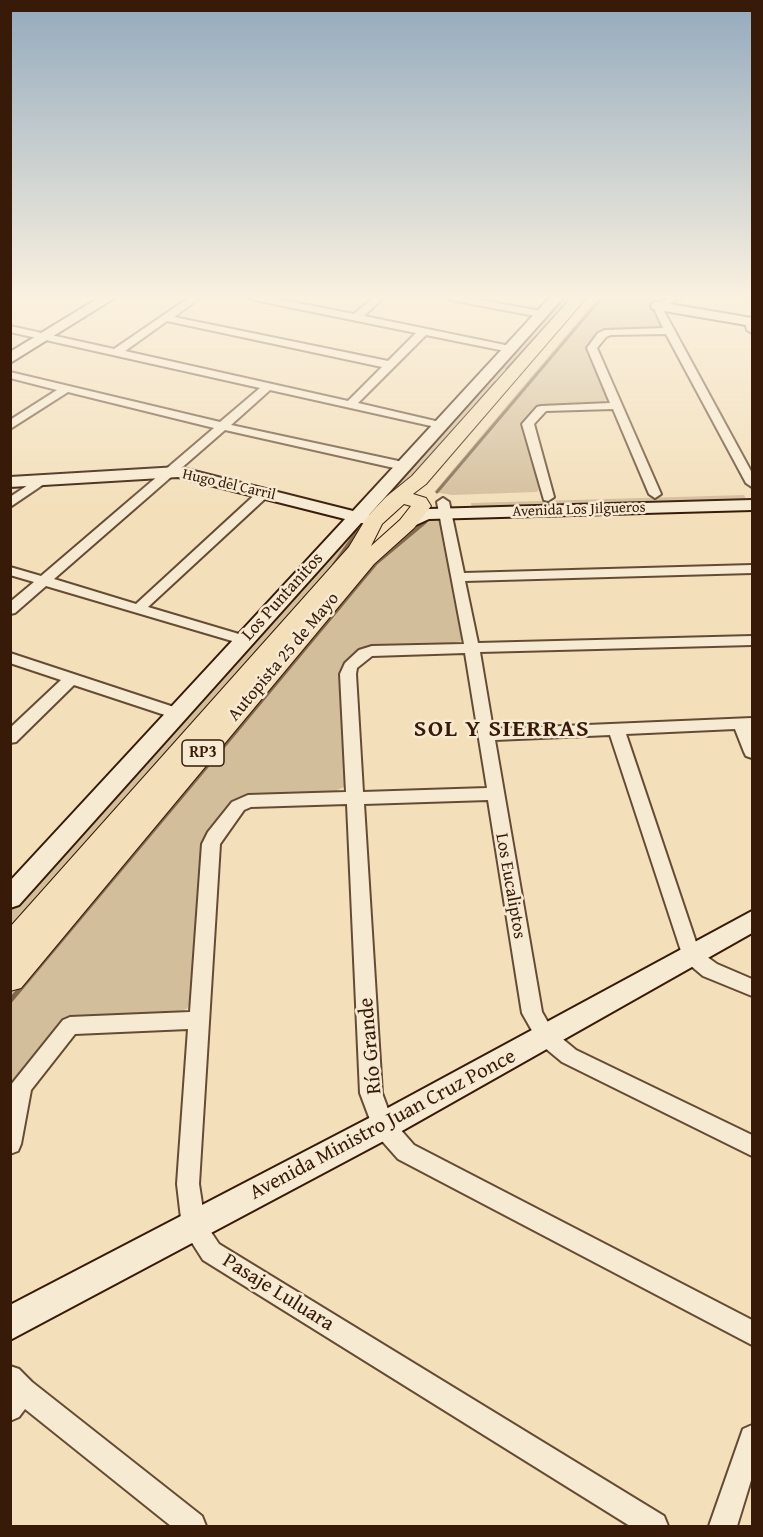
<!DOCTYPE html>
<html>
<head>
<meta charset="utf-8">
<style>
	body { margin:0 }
	#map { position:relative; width:763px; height:1537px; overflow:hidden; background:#f3dfba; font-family:"Gentium Book Plus",serif }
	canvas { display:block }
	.frame { position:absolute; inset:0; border:12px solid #371a08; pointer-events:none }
</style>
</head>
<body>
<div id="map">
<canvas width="763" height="1537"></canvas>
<div class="frame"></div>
</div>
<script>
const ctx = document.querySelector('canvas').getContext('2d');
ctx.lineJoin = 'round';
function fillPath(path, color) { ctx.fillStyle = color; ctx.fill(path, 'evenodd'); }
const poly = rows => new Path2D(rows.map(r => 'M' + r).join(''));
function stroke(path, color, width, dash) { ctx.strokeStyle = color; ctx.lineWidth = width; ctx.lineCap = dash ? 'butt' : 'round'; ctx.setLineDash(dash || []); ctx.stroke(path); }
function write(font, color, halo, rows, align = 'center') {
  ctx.font = font + ' "Gentium Book Plus",serif'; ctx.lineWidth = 5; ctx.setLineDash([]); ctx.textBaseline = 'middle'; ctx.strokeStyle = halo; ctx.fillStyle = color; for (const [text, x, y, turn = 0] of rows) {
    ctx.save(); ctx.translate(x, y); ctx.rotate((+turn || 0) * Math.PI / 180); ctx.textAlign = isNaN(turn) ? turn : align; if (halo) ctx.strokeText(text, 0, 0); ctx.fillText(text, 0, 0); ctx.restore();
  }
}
fillPath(poly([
	[562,297,574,297,423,471,371,512],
	[598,297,671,297,651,306,661,325,659,328,599,330,587,348,607,399,605,402,536,407,522,431,539,489,537,492,452,495,434,492],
	[744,495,747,501,472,509,471,503],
	[425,519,435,519,442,522,463,637,460,642,453,645,372,647,359,651,342,666,341,671,346,781,344,787,335,791,252,794,240,799,204,842,191,1001,187,1009,175,1012,70,1017,62,1020,11,1083,11,993,377,557],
	[354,529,360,529,361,535,11,937,11,907]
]), '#d3be9c');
stroke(poly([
	[507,369,572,297],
	[476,405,496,382],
	[437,492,602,297]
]), '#81684e', 3);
stroke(poly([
	[334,565,358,531],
	[213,759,376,563,425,522]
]), '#81684e', 4);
stroke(poly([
	[10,1001,214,757]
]), '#81684e', 5);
const street = poly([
	[190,297,201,297,174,317,388,361,416,333,254,300,249,297,267,297,354,314,374,297,384,297,364,316,510,346,515,349,510,352,426,335,358,403,444,423,444,427,440,428,270,390,231,425,403,462,409,466,403,470,225,430,54,579,136,604,260,490,268,490,270,493,268,496,148,607,249,637,251,640,249,643,239,643,46,586,15,613,10,614,10,602,34,582,10,575,10,567,41,576,214,428,68,392,10,429,10,420,57,390,10,378,10,372,220,422,260,388,10,332,10,326,114,349,190,297],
	[167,321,382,367,348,401,125,351,167,321],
	[445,297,464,297,541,311,546,314,541,317,450,300,445,297],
	[670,297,682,297,663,307,665,313,752,473,752,487,746,483,666,334,611,335,606,337,597,348,661,494,655,498,649,494,613,409,546,411,534,424,554,497,548,501,544,500,522,424,537,407,541,406,610,403,587,348,598,333,605,330,663,328,653,306,670,297],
	[752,318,752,333,747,330,745,322,752,318],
	[40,477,44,478,46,481,44,484,10,507,10,497,40,477],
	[443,498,449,502,464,573,752,565,752,573,465,581,478,643,752,636,752,645,480,652,493,729,752,718,752,758,746,756,744,752,735,729,626,734,699,951,717,964,752,979,752,996,703,976,684,960,610,735,495,740,542,1012,553,1031,576,1050,752,1135,752,1156,562,1062,539,1043,522,1013,488,800,364,804,382,1093,392,1120,414,1145,752,1320,752,1345,398,1159,375,1133,360,1093,347,804,251,807,244,810,220,844,199,1184,205,1223,219,1244,664,1516,668,1526,630,1526,203,1260,182,1227,177,1184,188,1029,75,1034,31,1090,21,1144,18,1151,10,1154,10,1086,63,1020,70,1017,190,1012,202,844,208,832,232,802,248,795,346,792,340,674,345,663,359,650,372,646,464,644,437,502,443,498],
	[465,653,487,788,363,792,356,674,357,668,372,656,465,653],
	[10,653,183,710,185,714,177,719,74,685,16,742,10,743,10,728,61,680,10,663,10,653],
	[10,1366,19,1369,32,1382,202,1516,206,1526,171,1526,25,1409,19,1417,10,1421,10,1366],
	[752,1425,752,1477,737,1526,709,1526,743,1429,752,1425]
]);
const secondary = poly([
	[100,297,116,297,10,363,10,352,100,297],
	[550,297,564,297,369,515,375,516,378,520,375,524,361,523,19,905,10,908,10,881,345,519,178,477,10,487,10,477,178,467,353,511,550,297],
	[658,302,752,318,752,326,653,309,651,306,653,303,658,302],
	[752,500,752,510,429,519,407,529,401,528,398,524,413,512,429,509,752,500],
	[752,911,752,933,393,1136,10,1340,10,1305,373,1116,752,911]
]);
const primary = poly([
	[572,297,587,297,426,484,413,494,426,498,431,506,414,528,374,564,21,988,10,991,10,927,349,547,367,517,386,497,412,476,572,297],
	[404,504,411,506,400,520,371,546,382,524,404,504]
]);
stroke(street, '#664b34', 4);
stroke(secondary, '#371a08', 4);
stroke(primary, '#371a08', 2);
fillPath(street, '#f7ead2');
fillPath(secondary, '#f7ead2');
fillPath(primary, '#f3dfba');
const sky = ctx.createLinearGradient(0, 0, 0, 512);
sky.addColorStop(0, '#93aabd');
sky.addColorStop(0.58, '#faf1e0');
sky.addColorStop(1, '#faf1e000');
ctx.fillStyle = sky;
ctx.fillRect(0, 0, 763, 512);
write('15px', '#371a08', '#f7ead2', [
	["Hugo del Carril",229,485,13],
	["Avenida Los Jilgueros",579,510,-2]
]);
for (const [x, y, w] of [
	[203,753,42]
]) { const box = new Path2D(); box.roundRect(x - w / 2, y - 13, w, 26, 4.5); ctx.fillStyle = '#f7ead2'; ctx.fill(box); stroke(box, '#371a08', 1.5); }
write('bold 16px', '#371a08', null, [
	["RP3",203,753]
]);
write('18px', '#371a08', '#f7ead2', [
	["Los Puntanitos",283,597,-48],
	["Autopista 25 de Mayo",284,657,-50],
	["Los Eucaliptos",510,886,80]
]);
write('21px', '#371a08', '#f7ead2', [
	["Río Grande",371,1046,-95],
	["Avenida Ministro Juan Cruz Ponce",383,1125,-28],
	["Pasaje Luluara",278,1293,32]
]);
ctx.letterSpacing = '1.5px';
write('bold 24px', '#371a08', '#f7ead2', [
	["SOL Y SIERRAS",502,730]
]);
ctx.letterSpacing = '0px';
</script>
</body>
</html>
